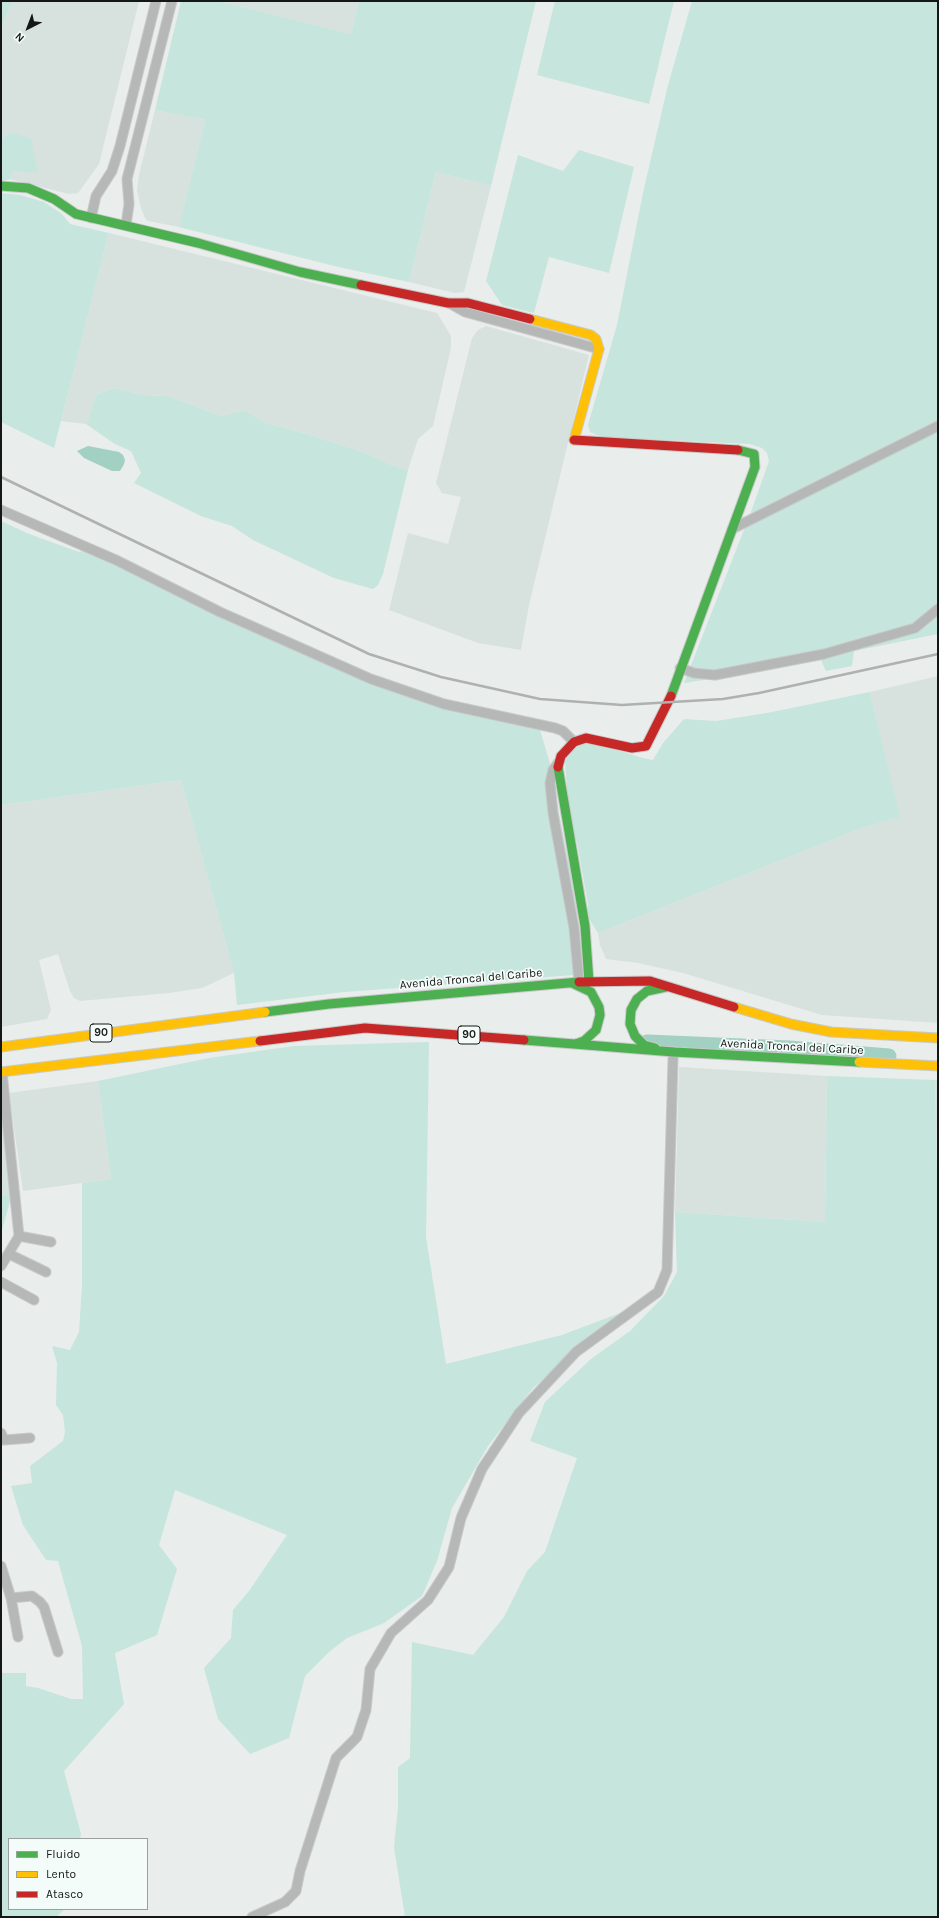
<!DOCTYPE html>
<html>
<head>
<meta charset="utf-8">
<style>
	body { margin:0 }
	#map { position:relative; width:939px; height:1918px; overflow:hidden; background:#e9edeb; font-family:Karla,sans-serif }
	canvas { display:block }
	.frame { position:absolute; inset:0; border:2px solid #151716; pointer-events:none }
	.legend { position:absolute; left:8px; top:1838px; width:140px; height:72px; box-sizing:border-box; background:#f4fcf9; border:1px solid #9ba09e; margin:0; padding:5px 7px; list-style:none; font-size:12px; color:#151716 }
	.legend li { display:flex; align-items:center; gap:8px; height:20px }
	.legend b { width:20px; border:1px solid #9ba09e }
	.north { position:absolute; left:8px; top:8px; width:40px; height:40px; -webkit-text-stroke:3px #f4fcf9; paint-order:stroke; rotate:222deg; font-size:11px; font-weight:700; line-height:16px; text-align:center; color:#151716 }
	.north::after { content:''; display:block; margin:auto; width:14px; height:18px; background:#151716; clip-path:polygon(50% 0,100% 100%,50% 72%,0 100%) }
</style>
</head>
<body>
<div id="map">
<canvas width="939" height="1918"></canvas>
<div class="frame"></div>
<ul class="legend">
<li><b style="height:5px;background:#4caf50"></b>Fluido</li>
<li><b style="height:5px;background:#ffc107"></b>Lento</li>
<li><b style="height:5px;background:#c62828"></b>Atasco</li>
</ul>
<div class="north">N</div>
</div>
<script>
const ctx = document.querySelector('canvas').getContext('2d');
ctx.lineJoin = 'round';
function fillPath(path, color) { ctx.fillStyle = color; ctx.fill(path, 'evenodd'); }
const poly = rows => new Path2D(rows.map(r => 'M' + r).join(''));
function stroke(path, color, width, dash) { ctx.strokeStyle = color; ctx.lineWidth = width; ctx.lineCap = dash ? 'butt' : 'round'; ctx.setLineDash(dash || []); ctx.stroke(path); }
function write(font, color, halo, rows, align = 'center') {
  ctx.font = font + ' Karla,sans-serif'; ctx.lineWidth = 3.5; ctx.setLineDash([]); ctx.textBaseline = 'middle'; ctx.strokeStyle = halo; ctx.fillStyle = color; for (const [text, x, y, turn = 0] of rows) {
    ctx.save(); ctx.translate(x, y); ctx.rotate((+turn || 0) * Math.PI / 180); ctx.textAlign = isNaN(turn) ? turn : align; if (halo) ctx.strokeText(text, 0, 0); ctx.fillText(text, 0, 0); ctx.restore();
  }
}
fillPath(poly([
	[13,1,139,1,99,164,78,193,69,194,10,179,13,171,29,173,38,171,11,132,1,139,1,27],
	[219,1,359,1,351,34],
	[155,110,205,120,179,227,148,221,145,218,141,208,137,190,139,175],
	[436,172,491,186,464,292,455,293,409,282],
	[109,233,437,313,451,336,451,348,433,426,418,439,407,473,408,470,391,465,366,453,307,434,266,423,244,410,221,416,167,396,142,395,116,388,97,394,86,424,61,421],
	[486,326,589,355,529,605,521,650,478,643,389,610,408,533,448,544,461,497,442,493,436,483,472,338,478,330],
	[938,676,938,1023,822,1015,683,973,638,963,606,959,600,945,598,933,862,828,899,817,870,692],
	[181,780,234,973,202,988,169,993,80,1001,74,998,70,991,58,954,39,960,51,1010,47,1019,1,1027,1,805],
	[679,1067,827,1076,825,1222,675,1212],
	[935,1080,938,1080,938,1217],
	[98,1081,111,1179,23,1191,9,1093],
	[1,1110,12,1194,1,1196]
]), '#d7e2de');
fillPath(poly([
	[1,1,13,1,1,27],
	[181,1,219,1,351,34,359,1,536,1,491,186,436,172,409,282,343,268,179,227,205,120,155,110],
	[555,1,674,1,649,104,537,75],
	[692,1,938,1,938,634,854,651,852,666,826,671,821,660,749,673,684,683,751,512,769,461,767,453,762,448,750,444,601,437,590,432,588,425,617,325,643,193,667,89],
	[11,132,31,139,38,172,29,173,13,171,10,179,1,181,1,139],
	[579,150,634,167,609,273,549,257,534,313,502,305,486,281,518,155,563,171],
	[1,193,20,195,44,202,62,214,70,224,109,233,54,448,1,422],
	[116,388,142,395,167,396,221,416,244,410,266,423,307,434,366,453,391,465,408,470,383,574,378,585,373,589,334,578,253,540,232,526,201,516,134,483,141,473,131,451,115,444,86,424,97,394],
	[1,521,29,534,79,552,84,550,175,595,339,670,398,694,452,709,540,730,553,774,558,809,578,908,574,975,344,992,237,1005,234,973,181,780,1,805],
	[870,692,900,817,862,828,598,933,588,917,588,904,577,843,569,816,565,761,572,751,582,744,600,744,639,757,653,760,663,743,684,719,716,721,767,713],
	[429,1042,426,1237,446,1364,562,1335,628,1310,533,1388,488,1446,452,1508,437,1561,422,1596,384,1623,347,1638,329,1652,305,1676,289,1738,250,1754,218,1719,204,1668,231,1638,233,1610,249,1591,287,1535,175,1490,159,1545,177,1569,157,1635,115,1653,124,1704,64,1771,81,1834,80,1839,9,1839,9,1909,65,1909,56,1917,1,1917,1,1673,26,1673,26,1686,38,1688,71,1699,83,1699,82,1646,58,1561,46,1560,23,1525,11,1486,32,1483,30,1466,63,1441,65,1432,63,1415,56,1405,57,1363,52,1346,70,1350,79,1332,82,1285,82,1183,111,1179,98,1081,209,1058,294,1046],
	[827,1076,935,1080,938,1217,938,1917,405,1917,394,1847,398,1807,398,1767,410,1758,412,1642,473,1655,504,1617,527,1571,545,1552,577,1458,530,1441,545,1402,591,1359,630,1331,664,1296,677,1272,675,1212,825,1222],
	[12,1194,2,1230,1,1231,1,1196]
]), '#c6e5dc');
fillPath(poly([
	[88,446,119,452,123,455,125,460,124,464,120,471,112,471,84,458,77,451]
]), '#a2d0c2');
stroke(poly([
	[647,1042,789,1048,889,1056]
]), '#a2d0c2', 15);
const street = poly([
	[91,218,96,196,112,171,120,146,156,1],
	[126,225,129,204,127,179,172,1],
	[449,303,465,312,599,349],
	[1,510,116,560,220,612,371,679,444,704,555,728,563,731,574,742],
	[732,529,938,426],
	[680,668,694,673,715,675,824,654,915,628,938,609],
	[558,763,553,770,550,783,553,813,574,928,579,982],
	[19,1236,51,1242],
	[9,1254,46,1272],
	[1,1266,19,1236,2,1072],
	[1,1282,34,1300],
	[1,1433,4,1440,30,1438],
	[1,1566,11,1598,18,1637],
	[11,1598,32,1596,40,1602,44,1607,58,1652],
	[252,1917,285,1902,296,1891,300,1871,336,1758,357,1737,366,1710,370,1669,391,1633,428,1600,449,1567,461,1518,482,1469,519,1413,576,1352,658,1292,667,1270,673,1058,674,1052]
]);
const fast = poly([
	[1,186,28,188,54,199,76,214,198,243,300,272,361,285],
	[671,696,755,467,754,454,738,450],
	[558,767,585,926,589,982],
	[572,983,591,992,599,1007,600,1015,596,1030,584,1041,576,1044],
	[265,1012,329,1004,579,982],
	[524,1040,674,1052,859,1062],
	[655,1048,644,1045,635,1036,630,1024,631,1010,637,999,647,991,666,987]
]);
const slow = poly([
	[530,319,591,335,596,339,599,349,574,440],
	[734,1007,791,1024,831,1032,938,1038],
	[1,1047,265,1012],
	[859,1062,938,1066],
	[1,1072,260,1041]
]);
const jam = poly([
	[361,285,448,303,468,303,530,319],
	[574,440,738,450],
	[558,767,561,756,574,742,586,738,632,748,646,746,671,696],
	[579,982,650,981,734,1007],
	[260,1041,365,1028,524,1040]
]);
stroke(street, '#c8cac9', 11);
stroke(fast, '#c8cac9', 11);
stroke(slow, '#c8cac9', 11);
stroke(jam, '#c8cac9', 11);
stroke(street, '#b6b8b7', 9);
stroke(fast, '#4caf50', 9);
stroke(slow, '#ffc107', 9);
stroke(jam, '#c62828', 9);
stroke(poly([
	[1,477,369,654,441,677,540,699,622,705,723,699,759,693,938,654]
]), '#aeb1b0', 2.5);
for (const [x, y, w] of [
	[101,1033,22],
	[469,1035,22]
]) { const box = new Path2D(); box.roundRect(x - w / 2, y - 9, w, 18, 3); ctx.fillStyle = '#f4fcf9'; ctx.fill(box); stroke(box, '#151716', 1); }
write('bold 11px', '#151716', null, [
	["90",101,1033],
	["90",469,1035]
]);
write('12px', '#151716', '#f4fcf9', [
	["Avenida Troncal del Caribe",471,979,-5],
	["Avenida Troncal del Caribe",792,1047,3]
]);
</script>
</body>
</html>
